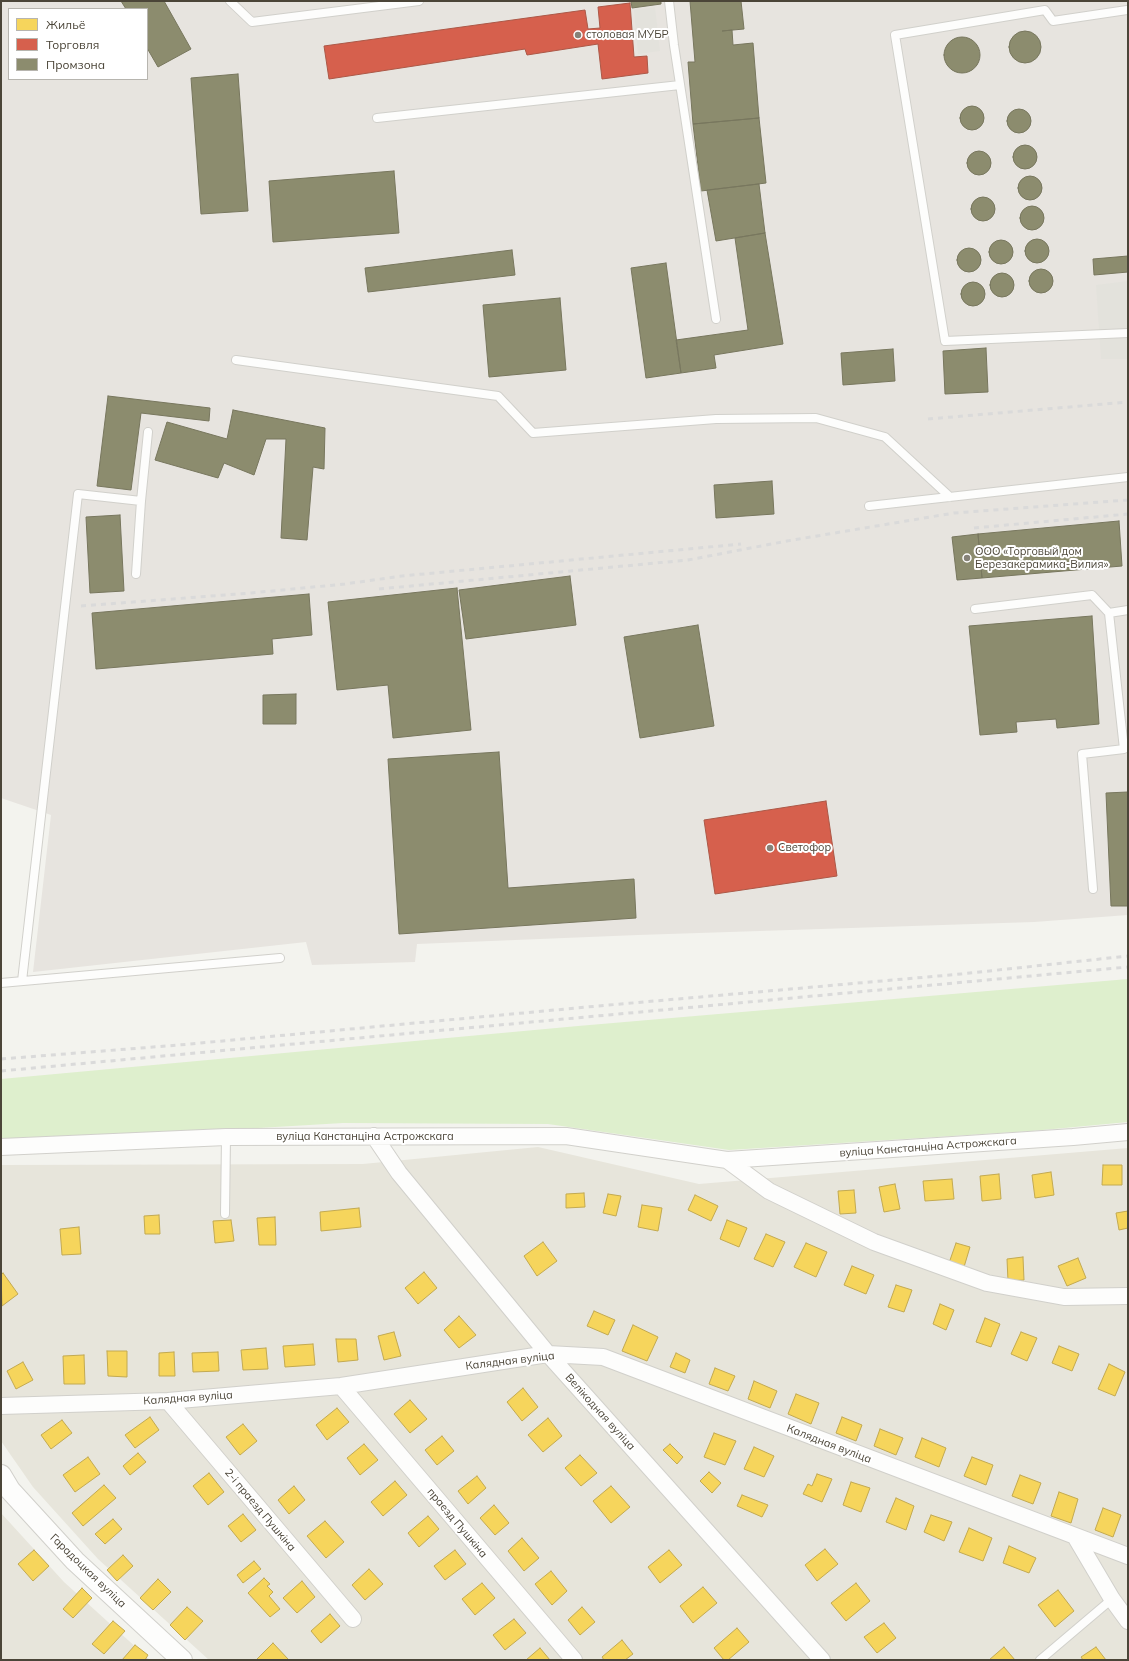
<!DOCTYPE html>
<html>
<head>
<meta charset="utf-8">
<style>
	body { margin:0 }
	#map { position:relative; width:1129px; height:1661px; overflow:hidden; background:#f3f3ee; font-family:Mulish,sans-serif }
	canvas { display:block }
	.frame { position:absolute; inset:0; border:2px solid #4b4538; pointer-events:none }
	.legend { position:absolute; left:8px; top:8px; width:140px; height:72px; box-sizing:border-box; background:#fff; border:1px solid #b7b5af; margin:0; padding:5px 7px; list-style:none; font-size:12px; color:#4b4538 }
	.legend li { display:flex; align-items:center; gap:8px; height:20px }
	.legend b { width:20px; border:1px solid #b7b5af }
</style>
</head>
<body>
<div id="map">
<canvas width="1129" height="1661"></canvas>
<div class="frame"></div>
<ul class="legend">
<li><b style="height:11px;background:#f6d55c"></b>Жильё</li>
<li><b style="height:11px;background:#d6604d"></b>Торговля</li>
<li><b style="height:11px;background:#8c8c6e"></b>Промзона</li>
</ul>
</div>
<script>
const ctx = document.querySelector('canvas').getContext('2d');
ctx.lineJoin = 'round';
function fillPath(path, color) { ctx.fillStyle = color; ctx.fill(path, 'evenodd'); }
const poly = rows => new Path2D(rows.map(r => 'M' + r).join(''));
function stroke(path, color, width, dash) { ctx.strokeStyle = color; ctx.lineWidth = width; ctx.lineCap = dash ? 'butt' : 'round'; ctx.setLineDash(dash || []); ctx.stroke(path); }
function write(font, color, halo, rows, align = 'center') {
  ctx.font = font + ' Mulish,sans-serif'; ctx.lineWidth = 4; ctx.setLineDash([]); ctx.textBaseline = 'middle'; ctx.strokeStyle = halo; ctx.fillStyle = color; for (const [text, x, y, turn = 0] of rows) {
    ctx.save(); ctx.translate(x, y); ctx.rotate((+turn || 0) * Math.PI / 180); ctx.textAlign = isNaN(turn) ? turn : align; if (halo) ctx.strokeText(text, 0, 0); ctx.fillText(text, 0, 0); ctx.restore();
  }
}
fillPath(poly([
	[538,1147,699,1184,1128,1148,1128,1660,209,1660,98,1559,33,1487,1,1441,1,1165,363,1164],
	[1,1513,64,1582,150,1660,1,1660]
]), '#e7e5db');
fillPath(poly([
	[1,1,1128,1,1128,915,1034,922,638,935,417,944,415,962,312,965,306,942,33,972,51,815,1,798],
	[9,9,147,9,147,79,9,79]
]), '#e7e4df');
fillPath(poly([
	[1128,979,1128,1122,1032,1131,729,1150,548,1124,343,1123,72,1139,1,1140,1,1079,578,1026]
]), '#deefcd');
fillPath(poly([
	[655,7,660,51,638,54,634,10],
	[1128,281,1128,359,1101,359,1096,285]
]), '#e3e2dc');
const homes = poly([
	[1103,1165,1122,1165,1122,1185,1102,1185,1103,1165],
	[1051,1172,1054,1195,1035,1198,1032,1175,1051,1172],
	[999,1174,1001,1199,982,1201,980,1176,999,1174],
	[952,1179,954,1199,925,1201,923,1181,952,1179],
	[895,1184,900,1209,884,1212,879,1187,895,1184],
	[854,1190,856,1213,840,1214,838,1191,854,1190],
	[584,1193,585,1207,566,1208,566,1194,584,1193],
	[608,1194,621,1196,616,1216,603,1213,608,1194],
	[695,1195,718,1206,711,1221,688,1210,695,1195],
	[642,1205,662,1208,658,1231,638,1227,642,1205],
	[359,1208,361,1227,321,1231,320,1212,359,1208],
	[1128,1211,1128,1228,1119,1230,1116,1213,1128,1211],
	[159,1215,160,1234,145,1234,144,1216,159,1215],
	[275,1217,276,1245,259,1245,257,1218,275,1217],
	[231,1220,234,1241,215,1243,213,1221,231,1220],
	[727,1220,747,1228,739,1247,720,1239,727,1220],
	[79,1227,81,1254,62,1255,60,1229,79,1227],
	[766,1234,785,1242,773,1267,754,1259,766,1234],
	[543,1242,557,1261,537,1276,524,1256,543,1242],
	[806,1243,827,1252,816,1277,794,1267,806,1243],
	[956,1243,970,1247,964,1267,949,1263,956,1243],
	[1023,1257,1024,1280,1008,1281,1007,1259,1023,1257],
	[1078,1258,1086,1278,1067,1286,1058,1266,1078,1258],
	[852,1266,874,1275,866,1294,844,1285,852,1266],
	[424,1272,437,1288,418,1304,405,1288,424,1272],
	[3,1273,18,1294,2,1306,1,1275,3,1273],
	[896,1285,912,1290,904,1312,888,1307,896,1285],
	[940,1304,954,1310,946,1330,933,1324,940,1304],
	[594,1311,615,1320,608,1335,587,1326,594,1311],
	[459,1316,476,1335,459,1348,444,1330,459,1316],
	[985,1318,1000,1324,991,1347,976,1342,985,1318],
	[633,1325,658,1337,647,1361,622,1351,633,1325],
	[394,1332,401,1356,384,1360,378,1336,394,1332],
	[1021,1332,1037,1338,1027,1361,1011,1354,1021,1332],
	[336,1339,356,1339,358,1360,338,1362,336,1339],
	[313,1344,315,1365,285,1367,283,1346,313,1344],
	[1059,1346,1079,1354,1072,1371,1052,1363,1059,1346],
	[266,1348,268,1369,243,1370,241,1350,266,1348],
	[107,1351,127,1351,127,1377,108,1376,107,1351],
	[174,1352,175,1376,159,1376,159,1353,174,1352],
	[218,1352,219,1371,193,1372,192,1353,218,1352],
	[676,1353,690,1360,685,1373,670,1367,676,1353],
	[84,1355,85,1384,64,1384,63,1356,84,1355],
	[23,1362,33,1380,16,1389,7,1371,23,1362],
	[1109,1364,1125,1372,1115,1396,1098,1389,1109,1364],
	[715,1368,735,1376,728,1391,709,1384,715,1368],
	[754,1381,777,1391,770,1408,748,1399,754,1381],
	[523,1388,538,1407,522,1421,507,1402,523,1388],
	[796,1394,819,1403,811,1424,788,1414,796,1394],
	[410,1400,427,1419,410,1433,394,1414,410,1400],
	[337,1408,349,1422,327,1440,316,1425,337,1408],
	[150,1417,159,1430,135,1448,125,1435,150,1417],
	[842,1417,862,1425,856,1441,836,1433,842,1417],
	[548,1418,562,1436,543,1452,528,1435,548,1418],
	[62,1420,72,1433,51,1449,41,1435,62,1420],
	[243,1424,257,1441,240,1455,226,1437,243,1424],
	[880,1429,903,1438,896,1455,874,1446,880,1429],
	[714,1433,736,1441,725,1465,704,1457,714,1433],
	[442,1436,454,1451,437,1465,425,1450,442,1436],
	[922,1438,946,1448,939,1467,915,1457,922,1438],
	[364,1444,378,1460,360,1475,347,1458,364,1444],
	[670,1444,683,1457,677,1464,663,1450,670,1444],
	[754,1447,774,1456,764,1477,744,1469,754,1447],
	[138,1453,146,1462,130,1475,123,1466,138,1453],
	[580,1455,597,1473,581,1486,565,1468,580,1455],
	[88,1457,100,1474,75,1492,63,1475,88,1457],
	[972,1457,993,1465,986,1485,964,1476,972,1457],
	[709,1472,721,1483,712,1493,700,1481,709,1472],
	[209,1473,224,1492,208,1505,193,1486,209,1473],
	[817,1474,832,1479,822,1502,803,1494,808,1484,812,1486,817,1474],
	[1020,1475,1041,1483,1033,1504,1012,1496,1020,1475],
	[477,1476,486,1488,468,1504,458,1491,477,1476],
	[395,1481,407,1495,383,1516,371,1502,395,1481],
	[851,1482,870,1488,861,1512,843,1505,851,1482],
	[104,1485,116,1498,83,1526,72,1513,104,1485],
	[294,1486,305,1500,289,1514,278,1500,294,1486],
	[611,1486,630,1507,611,1523,593,1501,611,1486],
	[1059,1492,1078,1499,1071,1523,1051,1516,1059,1492],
	[742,1495,768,1505,762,1517,737,1506,742,1495],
	[896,1498,914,1506,906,1530,886,1522,896,1498],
	[494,1505,509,1523,495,1535,480,1518,494,1505],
	[1103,1508,1121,1515,1113,1537,1095,1530,1103,1508],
	[243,1514,256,1530,241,1542,228,1526,243,1514],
	[931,1515,952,1522,944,1541,924,1532,931,1515],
	[428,1516,439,1529,419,1547,408,1533,428,1516],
	[113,1519,122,1529,105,1544,95,1534,113,1519],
	[325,1521,344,1542,326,1558,307,1536,325,1521],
	[969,1528,992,1538,983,1561,959,1552,969,1528],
	[522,1538,539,1558,524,1571,508,1551,522,1538],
	[1009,1546,1036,1558,1029,1573,1003,1563,1009,1546],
	[825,1549,838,1564,817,1581,805,1565,825,1549],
	[34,1550,49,1566,33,1581,18,1564,34,1550],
	[455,1550,466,1564,445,1580,434,1566,455,1550],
	[669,1550,682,1565,660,1583,648,1567,669,1550],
	[123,1555,133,1566,117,1581,107,1570,123,1555],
	[254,1561,261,1569,243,1583,237,1575,254,1561],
	[369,1569,383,1584,365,1600,352,1585,369,1569],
	[551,1571,567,1591,552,1605,535,1584,551,1571],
	[264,1578,270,1584,267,1586,273,1592,269,1596,280,1609,270,1617,248,1593,264,1578],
	[158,1579,171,1592,153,1610,140,1598,158,1579],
	[302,1581,315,1597,297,1613,283,1598,302,1581],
	[482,1583,495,1598,475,1615,462,1599,482,1583],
	[856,1583,870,1601,846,1621,831,1603,856,1583],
	[703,1587,717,1603,693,1623,680,1606,703,1587],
	[82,1588,92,1598,73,1618,63,1609,82,1588],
	[1058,1590,1074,1611,1055,1627,1038,1605,1058,1590],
	[187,1607,203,1621,185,1640,170,1625,187,1607],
	[582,1607,595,1622,580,1635,568,1620,582,1607],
	[330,1614,340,1626,321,1643,311,1631,330,1614],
	[514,1619,526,1633,505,1650,493,1635,514,1619],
	[113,1621,125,1631,104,1654,92,1644,113,1621],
	[884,1623,896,1638,877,1653,864,1637,884,1623],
	[737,1628,749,1642,728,1660,724,1660,714,1648,737,1628],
	[622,1640,633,1654,625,1660,604,1660,602,1657,622,1640],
	[273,1643,288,1659,287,1660,256,1660,273,1643],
	[135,1645,148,1655,145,1660,122,1660,135,1645],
	[1004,1647,1015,1660,989,1660,1004,1647],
	[1096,1647,1106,1660,1083,1660,1081,1657,1096,1647],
	[540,1648,550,1660,526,1660,540,1648]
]);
fillPath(homes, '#f6d55c');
stroke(homes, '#c3aa51', 1);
const shops = poly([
	[630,3,634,57,647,56,648,73,602,79,598,44,527,55,525,49,329,79,324,46,585,10,588,29,600,28,598,7,630,3],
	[826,801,837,876,715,894,704,820,826,801]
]);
fillPath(shops, '#d6604d');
stroke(shops, '#ac5847', 1);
const industry = poly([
	[121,1,164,1,191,49,158,67,147,48,147,9,126,9,121,1],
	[631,1,661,1,661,4,632,8,631,1],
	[690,1,741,1,744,29,722,31,732,30,733,45,753,43,759,118,693,124,688,62,695,62,690,1],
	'1009 47a16 16 0 1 1 32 0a16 16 0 1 1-32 0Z',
	'944 55a18 18 0 1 1 36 0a18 18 0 1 1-36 0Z',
	[238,74,248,211,201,214,191,78,238,74],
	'960 118a12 12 0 1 1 24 0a12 12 0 1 1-24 0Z',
	'1007 121a12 12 0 1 1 24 0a12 12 0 1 1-24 0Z',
	[759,118,766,183,701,191,693,124,759,118],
	'1013 157a12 12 0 1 1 24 0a12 12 0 1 1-24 0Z',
	'967 163a12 12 0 1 1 24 0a12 12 0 1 1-24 0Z',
	[394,171,399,233,273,242,269,181,394,171],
	'1018 188a12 12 0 1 1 24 0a12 12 0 1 1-24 0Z',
	[759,184,765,233,716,241,707,190,759,184],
	'971 209a12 12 0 1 1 24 0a12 12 0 1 1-24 0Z',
	'1020 218a12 12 0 1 1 24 0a12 12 0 1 1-24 0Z',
	[765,233,783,344,714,355,716,368,681,373,676,340,748,330,735,238,765,233],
	'1025 251a12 12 0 1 1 24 0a12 12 0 1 1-24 0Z',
	'989 252a12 12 0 1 1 24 0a12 12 0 1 1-24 0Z',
	'957 260a12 12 0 1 1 24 0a12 12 0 1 1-24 0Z',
	[512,250,515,275,368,292,365,268,512,250],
	[1128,256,1128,272,1094,275,1093,259,1128,256],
	[666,263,681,373,646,378,631,268,666,263],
	'1029 281a12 12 0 1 1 24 0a12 12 0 1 1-24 0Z',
	'990 285a12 12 0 1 1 24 0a12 12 0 1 1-24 0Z',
	'961 294a12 12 0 1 1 24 0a12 12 0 1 1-24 0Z',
	[560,298,566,370,489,377,483,305,560,298],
	[986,348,988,392,945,394,943,351,986,348],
	[893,349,895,381,843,385,841,353,893,349],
	[108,396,210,408,209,421,141,413,131,490,97,486,108,396],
	[233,410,325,428,324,469,313,467,307,540,281,538,286,439,266,439,254,475,224,463,218,478,155,460,167,422,227,439,233,410],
	[772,481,774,514,716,518,714,485,772,481],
	[120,515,124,591,90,593,86,517,120,515],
	[1119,521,1122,566,982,578,978,534,1119,521],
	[978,534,982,578,957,580,952,537,978,534],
	[570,576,576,625,466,639,459,590,570,576],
	[457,588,471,730,393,738,388,685,337,690,328,602,457,588],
	[309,594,312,635,272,639,273,654,96,669,92,613,309,594],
	[1092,616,1099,724,1057,728,1056,719,1016,722,1017,732,980,735,969,626,1092,616],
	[698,625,714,726,640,738,624,637,698,625],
	[296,694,296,724,263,724,263,695,296,694],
	[499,752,508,888,634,879,636,918,399,934,388,759,499,752],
	[1128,792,1128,906,1111,906,1106,793,1128,792]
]);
fillPath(industry, '#8c8c6e');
stroke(industry, '#78775e', 1);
const service = poly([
	[230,1,252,22,419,1],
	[669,1,674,45,716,319],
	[1127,10,1053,21,1045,10,895,35,945,341,1128,333],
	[377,118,680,85],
	[236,360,498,396,533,433,716,419,816,418,885,437,950,497],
	[141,501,148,432],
	[869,506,1128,477],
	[975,609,1092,595,1109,613,1128,610],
	[1093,889,1082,754,1124,749,1109,613],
	[22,981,78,494,141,501,136,574],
	[1,983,280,958],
	[225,1214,226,1137],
	[1040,1660,1112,1599]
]);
const minor = poly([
	[374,1136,399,1173,548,1354,822,1660],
	[1,1147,226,1137,566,1136,727,1160,1073,1137,1128,1132],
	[727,1160,769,1191,874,1242,987,1283,1064,1297,1128,1296],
	[341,1386,574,1660],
	[168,1401,353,1619],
	[1,1406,168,1401,341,1386,548,1354,603,1357,1128,1556],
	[1076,1538,1112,1599,1128,1621]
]);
const tertiary = poly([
	[1,1475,10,1490,75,1561,182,1660]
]);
stroke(service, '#d1d0cb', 10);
stroke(minor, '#d1d0cb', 18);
stroke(tertiary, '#d1d0cb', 22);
stroke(service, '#fdfdfc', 8);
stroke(minor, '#fdfdfc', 16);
stroke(tertiary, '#fdfdfc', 20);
stroke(poly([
	[928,419,1128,402],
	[974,528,1128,514],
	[379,589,688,560,787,541,954,513,1128,500],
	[81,606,251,593,345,584,402,576,741,544],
	[1,1059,179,1045,598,1006,961,974,1128,956],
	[1,1071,1128,967]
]), '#dadada', 3, [5, 5]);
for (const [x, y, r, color] of [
	[578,35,4,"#868278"],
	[967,558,4,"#868278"],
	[770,848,4,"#868278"]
]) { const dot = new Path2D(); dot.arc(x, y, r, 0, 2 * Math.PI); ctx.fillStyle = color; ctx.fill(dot); stroke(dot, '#fff', 1.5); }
write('11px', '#4b4538', '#fff', [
	["столовая МУБР",586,35],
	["ООО «Торговый дом",975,552],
	["Березакерамика-Вилия»",975,565],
	["Светофор",778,848]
], 'left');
write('11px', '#4b4538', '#fff', [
	["вуліца Канстанціна Астрожскага",365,1137],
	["вуліца Канстанціна Астрожскага",928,1147,-4],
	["Калядная вуліца",510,1361,-7],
	["Калядная вуліца",188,1398,-4],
	["Велікодная вуліца",600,1412,48],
	["Калядная вуліца",829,1444,21],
	["2-і праезд Пушкіна",260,1510,50],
	["праезд Пушкіна",457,1523,50],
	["Гарадоцкая вуліца",88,1571,44]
]);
</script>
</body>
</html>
